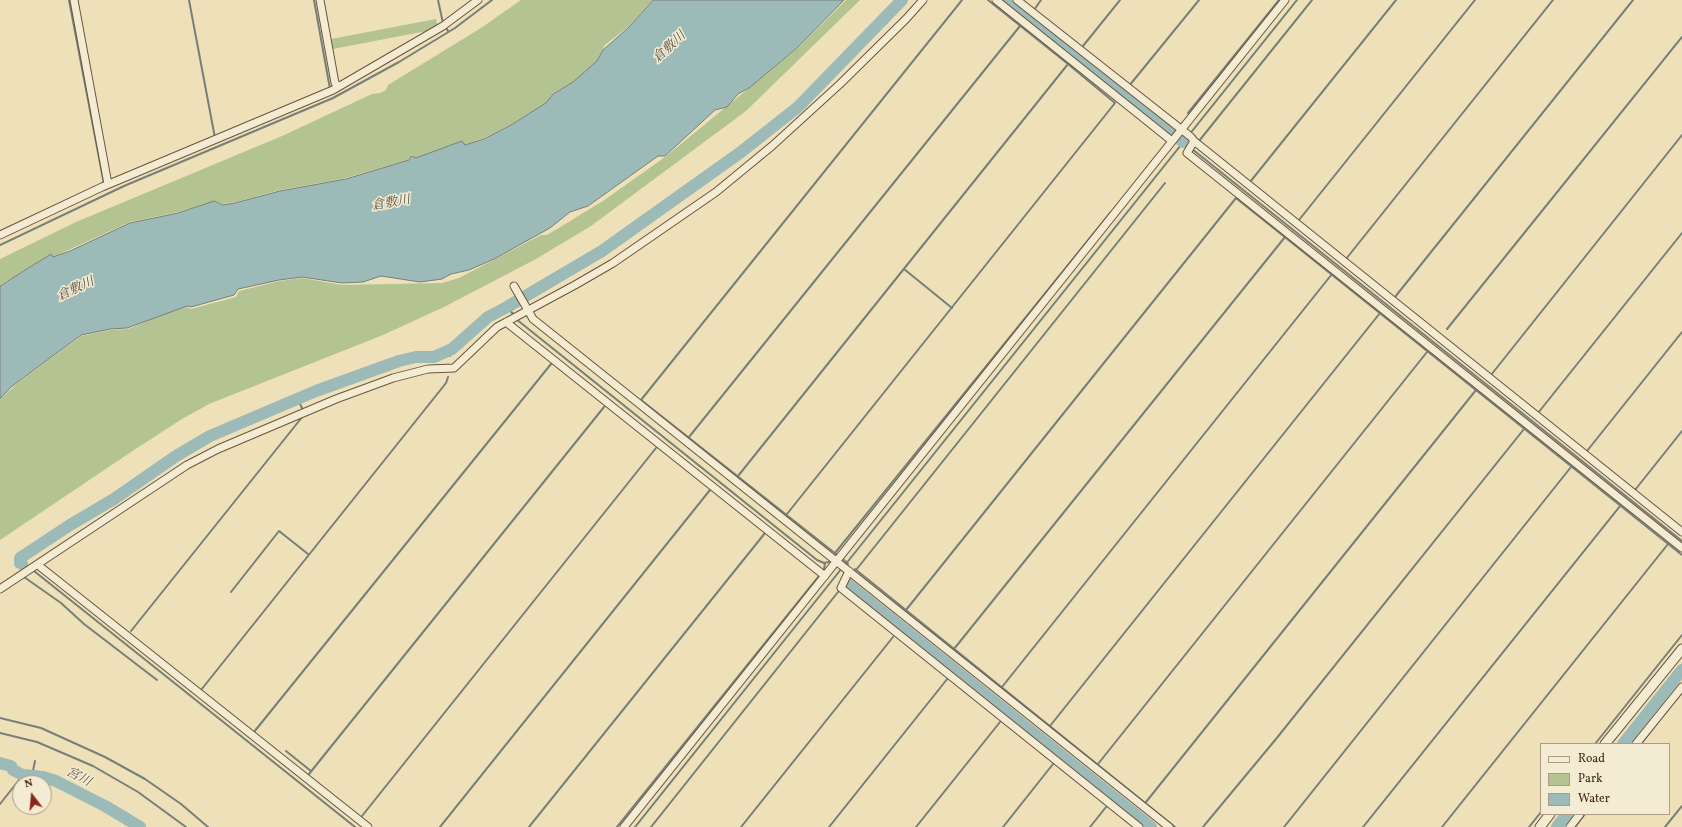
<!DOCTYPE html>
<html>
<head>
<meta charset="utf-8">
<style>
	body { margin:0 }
	#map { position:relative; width:1682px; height:827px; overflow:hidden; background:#eee1b9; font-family:Vollkorn,serif }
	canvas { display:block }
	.legend { position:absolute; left:1540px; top:743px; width:130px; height:72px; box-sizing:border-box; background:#f4ecd2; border:1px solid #ac9c87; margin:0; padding:5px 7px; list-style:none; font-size:12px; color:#3f2417 }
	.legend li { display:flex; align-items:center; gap:8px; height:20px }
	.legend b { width:20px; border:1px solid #ac9c87 }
	.north { position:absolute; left:12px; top:775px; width:40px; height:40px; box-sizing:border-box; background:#f4ecd2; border:1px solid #ac9c87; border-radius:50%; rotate:344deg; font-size:11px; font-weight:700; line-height:16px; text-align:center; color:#3f2417 }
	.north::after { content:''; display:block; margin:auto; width:14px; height:18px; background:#8f2418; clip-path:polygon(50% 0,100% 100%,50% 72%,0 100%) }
</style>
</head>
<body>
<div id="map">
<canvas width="1682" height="827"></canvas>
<ul class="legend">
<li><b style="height:5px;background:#f4ecd2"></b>Road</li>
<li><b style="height:11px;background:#b4c392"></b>Park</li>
<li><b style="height:11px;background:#9cbbb8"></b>Water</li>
</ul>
<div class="north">N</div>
</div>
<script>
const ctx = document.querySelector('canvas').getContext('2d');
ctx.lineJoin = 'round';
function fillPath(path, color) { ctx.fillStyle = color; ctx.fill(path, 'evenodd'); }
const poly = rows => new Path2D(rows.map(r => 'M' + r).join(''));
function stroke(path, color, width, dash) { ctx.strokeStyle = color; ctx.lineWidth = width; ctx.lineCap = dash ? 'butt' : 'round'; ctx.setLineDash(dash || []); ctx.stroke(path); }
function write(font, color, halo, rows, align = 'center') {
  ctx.font = font + ' Vollkorn,"Noto Serif JP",serif'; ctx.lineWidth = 3; ctx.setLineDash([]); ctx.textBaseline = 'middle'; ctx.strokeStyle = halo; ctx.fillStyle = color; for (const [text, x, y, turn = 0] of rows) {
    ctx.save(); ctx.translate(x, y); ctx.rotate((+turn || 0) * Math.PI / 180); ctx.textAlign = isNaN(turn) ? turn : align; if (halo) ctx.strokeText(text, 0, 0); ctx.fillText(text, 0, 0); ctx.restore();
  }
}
fillPath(poly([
	[521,0,652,0,630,25,605,45,597,61,573,82,553,93,546,103,510,125,484,138,465,145,462,141,416,158,411,155,408,160,342,179,280,190,236,202,223,204,214,201,178,212,130,222,53,257,51,254,0,285,0,259,76,222,282,136,372,94,380,93,386,90,388,85,481,28],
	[846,0,860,0,746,111,591,226,536,259,446,306,383,335,209,404,182,419,134,450,0,540,0,400,15,385,81,336,110,330,128,329,169,312,186,307,191,309,236,297,239,291,280,281,302,278,342,285,442,283,459,278,541,235,547,235,603,201,665,157,798,48],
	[436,19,438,28,432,30,333,49,331,39]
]), '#b4c392');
const water = poly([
	[653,0,844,0,797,48,749,88,738,94,727,107,715,110,665,156,658,156,588,206,570,212,550,228,494,259,469,270,451,274,442,279,420,282,381,276,363,282,342,283,302,277,279,280,238,289,234,295,191,307,187,306,127,328,110,329,81,335,11,387,0,399,0,286,22,272,51,254,53,257,70,251,130,223,178,213,214,201,223,205,235,203,280,191,346,179,409,160,411,156,416,158,462,141,465,145,484,139,511,125,546,103,553,94,573,82,597,61,603,50,630,26,653,0]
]);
fillPath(water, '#9cbbb8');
stroke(water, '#777f78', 1);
stroke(poly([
	[69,0,104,184],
	[189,0,215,138],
	[314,0,330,89],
	[438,0,443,23,448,31],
	[1034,10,1041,0],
	[1027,17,1032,15],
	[1083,46,1120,0],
	[1075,55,1077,53],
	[1129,86,1199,0],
	[1123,93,1125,92],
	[1188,113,1279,0],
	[1171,132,1173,130],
	[1199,141,1312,0],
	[1192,149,1682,541],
	[1250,182,1396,0],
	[1299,220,1475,0],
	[0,245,124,186,333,98,399,62,455,28,492,0],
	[1346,259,1553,0],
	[904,269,952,308],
	[1395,297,1633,0],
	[507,307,514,315],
	[516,319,817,560,824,563,829,562],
	[1447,329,1682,37],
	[448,351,450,356],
	[1491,375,1682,135],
	[298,400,302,408],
	[1538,413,1682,233],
	[689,437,1020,26],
	[1587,451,1682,332],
	[738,476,1068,64,988,0],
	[1635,490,1682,431],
	[787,514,1115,103,1068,64],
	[835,553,1111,212],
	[836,554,641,400,962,0],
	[844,560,848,564],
	[22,564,27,567],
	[845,565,1297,0],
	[855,569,1175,827],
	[824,570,825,563],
	[856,570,1165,183],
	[34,571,355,827],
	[24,577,61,603,84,624,157,680],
	[231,592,279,531,308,554],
	[906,610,1236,198,1682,555],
	[900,629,901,627],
	[131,631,303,416],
	[954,649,1285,237],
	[1002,687,1332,274],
	[201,690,446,383,448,377],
	[1006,714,1007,712],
	[0,718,41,728,105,757,145,779,181,804,208,827],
	[1050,726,1380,313],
	[254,732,551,364],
	[0,733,37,742,93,766,138,792,186,827],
	[1595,744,1682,635],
	[1641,744,1670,707],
	[286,751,311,771],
	[1059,757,1061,755],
	[1098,764,1427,352],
	[309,774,604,407],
	[32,776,35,761],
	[1113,799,1114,798],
	[1146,802,1476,390],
	[0,804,23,775],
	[362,816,656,448],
	[440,827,710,490],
	[529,827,765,533],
	[617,827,819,576],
	[635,827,842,568],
	[651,827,838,592],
	[741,827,893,637],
	[829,827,948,678],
	[916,827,1000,722],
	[1003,827,1053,764],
	[1090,827,1106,807],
	[1203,827,1276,739,1524,429],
	[1284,827,1571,467],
	[1363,827,1620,506],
	[1442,827,1668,544],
	[1529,827,1541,812],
	[1575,827,1585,814],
	[1665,827,1682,806]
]), '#777f78', 2);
stroke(poly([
	[1006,0,1173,134],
	[1181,140,1183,142],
	[22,564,20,563,20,558,70,525,114,499,176,456,210,436,316,391,399,361,416,357,434,357,452,349,488,317,507,307,602,251,741,152,798,107,902,0],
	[846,583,1151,827],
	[1623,744,1682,670],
	[0,763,11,766,13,770,23,775,43,777,56,781,105,806,140,827],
	[1557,827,1567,814]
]), '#9cbbb8', 12);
const minor = poly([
	[74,0,108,184],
	[320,0,335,83,338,86],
	[996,0,1172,141],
	[1017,0,1191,137,1194,141,1682,532],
	[1194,141,1187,153,1682,548],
	[0,235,102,187,333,90,443,26,478,0],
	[514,286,533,319,1169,827],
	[506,322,825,576],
	[38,565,368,827],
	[849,571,841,588,1139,827],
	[0,589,187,465,218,449,336,399,393,378,428,369,454,368,497,327,575,285,613,263,716,192,772,146,840,84,906,19,923,0],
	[1636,744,1682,687],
	[624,827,1285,0],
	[1570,827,1580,814]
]);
const tertiary = poly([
	[1605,744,1682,649],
	[1540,827,1550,814]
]);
stroke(minor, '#6b5340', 9);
stroke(tertiary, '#6b5340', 11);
stroke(minor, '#f4ecd2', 7);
stroke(tertiary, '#f4ecd2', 9);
write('italic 13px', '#5b5147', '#f4ecd2', [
	["倉敷川",670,48,-43],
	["倉敷川",391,204,-10],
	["倉敷川",76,290,-25],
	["宮川",78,778,28]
]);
</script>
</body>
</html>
